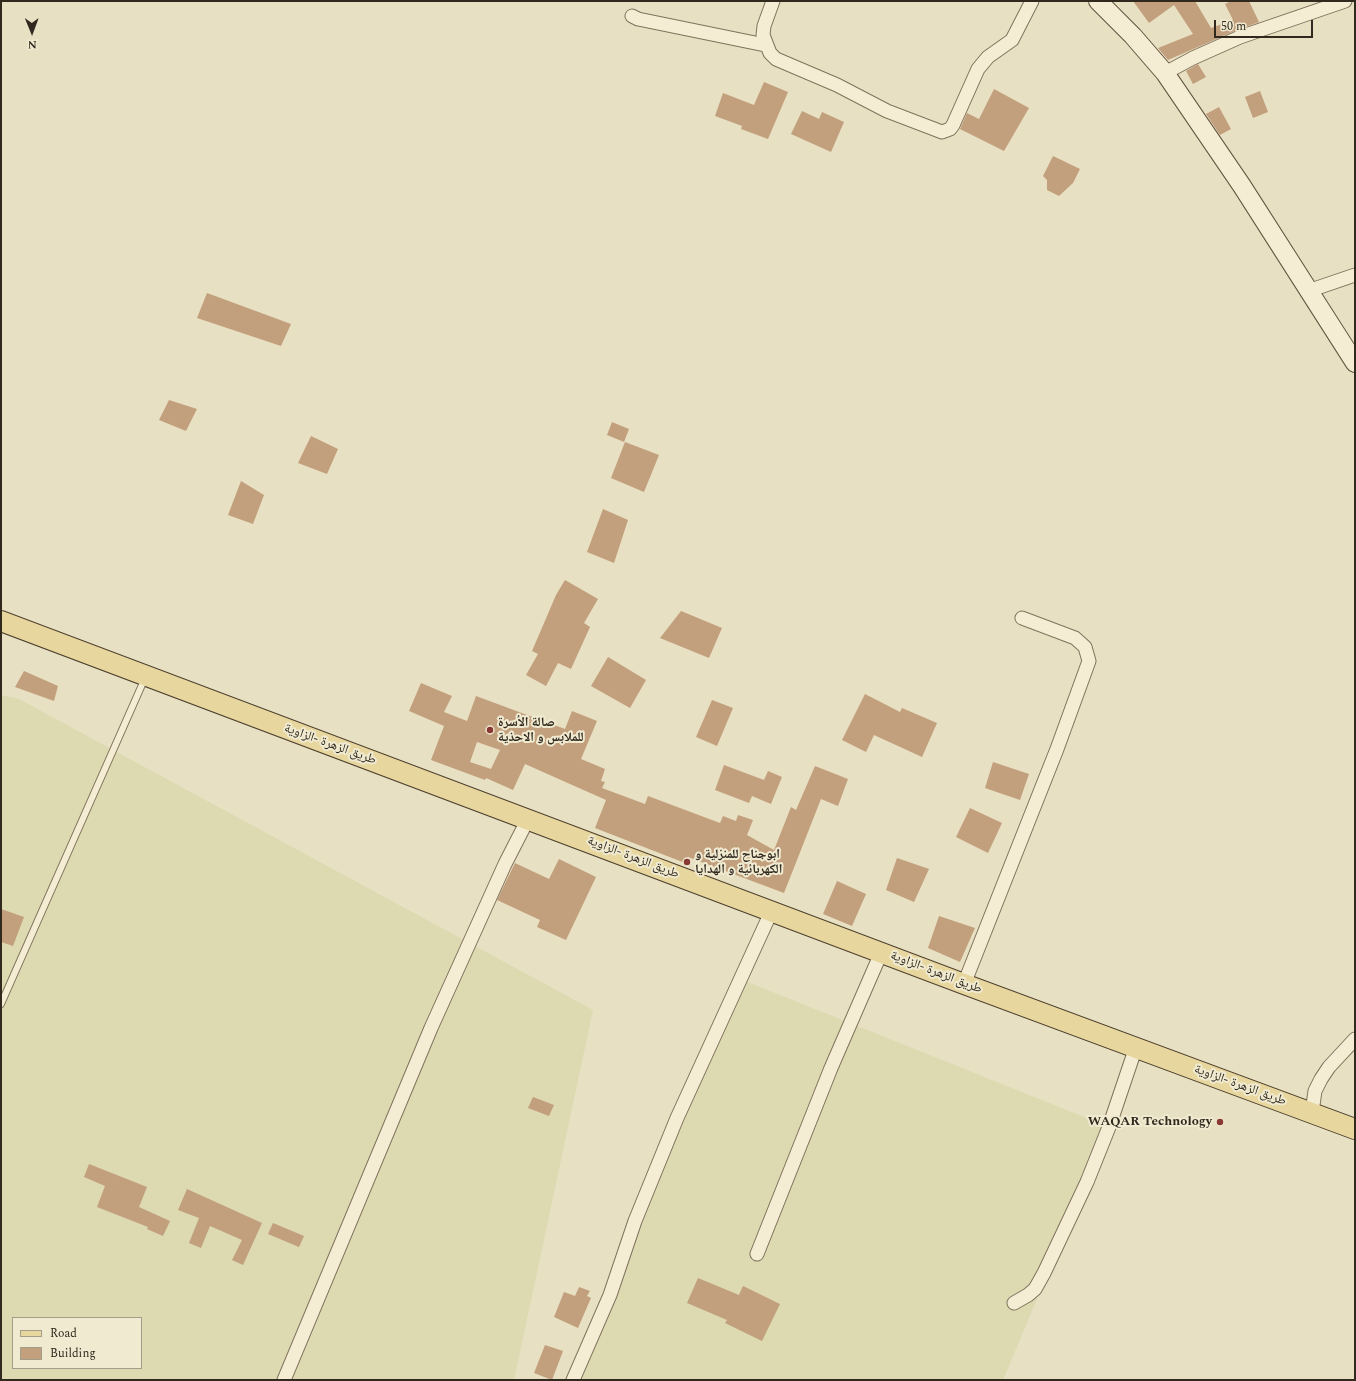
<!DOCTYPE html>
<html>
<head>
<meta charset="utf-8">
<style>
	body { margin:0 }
	#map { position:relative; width:1356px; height:1381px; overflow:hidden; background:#e8e0c2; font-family:Spectral,serif }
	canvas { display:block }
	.frame { position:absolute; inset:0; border:2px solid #31291e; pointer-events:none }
	.legend { position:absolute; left:12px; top:1317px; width:130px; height:52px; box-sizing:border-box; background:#f0ead1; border:1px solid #a49d89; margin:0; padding:5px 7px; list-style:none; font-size:12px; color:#31291e }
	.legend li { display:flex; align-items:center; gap:8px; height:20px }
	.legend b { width:20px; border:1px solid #a49d89 }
	.north { position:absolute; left:12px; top:12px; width:40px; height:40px; -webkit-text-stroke:3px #f0ead1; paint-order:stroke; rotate:179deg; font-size:11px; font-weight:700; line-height:16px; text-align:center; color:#31291e }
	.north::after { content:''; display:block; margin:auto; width:14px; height:18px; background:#31291e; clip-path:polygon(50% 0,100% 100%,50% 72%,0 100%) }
	.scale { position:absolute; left:1214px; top:20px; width:99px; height:18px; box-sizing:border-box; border:2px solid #31291e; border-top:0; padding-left:5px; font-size:12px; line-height:14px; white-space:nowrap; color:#31291e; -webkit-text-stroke:3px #f0ead1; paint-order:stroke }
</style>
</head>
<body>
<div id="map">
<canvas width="1356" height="1381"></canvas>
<div class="frame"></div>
<ul class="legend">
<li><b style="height:5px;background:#e7d79e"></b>Road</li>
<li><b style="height:11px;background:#c29f7d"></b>Building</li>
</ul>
<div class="north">N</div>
<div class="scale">50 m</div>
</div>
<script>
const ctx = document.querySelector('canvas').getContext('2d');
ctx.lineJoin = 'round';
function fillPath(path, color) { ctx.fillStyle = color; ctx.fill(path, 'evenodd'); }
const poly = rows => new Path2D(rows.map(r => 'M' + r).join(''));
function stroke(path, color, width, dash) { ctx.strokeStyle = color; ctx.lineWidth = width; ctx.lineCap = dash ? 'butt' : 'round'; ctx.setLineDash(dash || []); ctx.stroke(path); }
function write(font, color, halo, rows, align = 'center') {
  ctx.font = font + ' Spectral,"Noto Naskh Arabic",serif'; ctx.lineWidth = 4; ctx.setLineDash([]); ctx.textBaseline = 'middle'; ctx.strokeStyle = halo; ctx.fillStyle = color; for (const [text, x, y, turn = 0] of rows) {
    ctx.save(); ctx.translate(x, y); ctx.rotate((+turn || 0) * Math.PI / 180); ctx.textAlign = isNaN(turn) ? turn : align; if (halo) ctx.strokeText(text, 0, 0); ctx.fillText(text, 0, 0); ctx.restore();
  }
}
fillPath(poly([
	[1,695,19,699,593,1010,514,1380,1,1380],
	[13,1318,141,1318,141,1368,13,1368],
	[740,979,1109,1127,1003,1380,566,1380]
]), '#ddd9b1');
fillPath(poly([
	[1133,1,1195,1,1211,28,1233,20,1225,4,1231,1,1249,1,1259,22,1237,30,1168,60,1158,48,1193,34,1174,5,1149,23],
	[1198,64,1206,77,1193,84,1186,71],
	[764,82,788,92,768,139,741,129,742,126,715,116,723,93,754,105],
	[994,89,1029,108,1004,151,960,129,967,113,979,119],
	[1260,91,1268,112,1253,118,1245,97],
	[1219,107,1231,129,1220,135,1206,114],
	[802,111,819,119,822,112,844,122,831,152,791,134],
	[1053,156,1080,169,1073,183,1059,196,1047,190,1047,180,1043,176],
	[207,293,291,324,281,346,197,318],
	[169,400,197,409,186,431,159,420],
	[612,422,629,429,624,442,607,435],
	[311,436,338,449,327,474,298,463],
	[625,442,659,455,644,492,611,478],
	[241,481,264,495,253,524,228,515],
	[603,509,628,520,614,563,587,552],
	[565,580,598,599,584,623,590,627,571,669,558,663,546,686,526,675,538,654,532,651,556,595],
	[681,611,722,628,709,658,660,638],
	[608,657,646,680,630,708,591,686],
	[24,671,58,686,54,701,15,687],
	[421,683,452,696,444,712,467,721,476,696,565,729,572,711,597,721,581,759,605,769,601,781,605,782,602,788,645,804,648,796,720,823,723,816,736,821,738,815,753,820,747,835,774,850,791,807,796,810,815,766,848,779,838,806,821,799,784,893,688,857,685,863,595,828,606,800,525,764,513,790,486,778,485,780,431,760,444,726,409,711],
	[477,742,500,750,491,769,470,762],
	[865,694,900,712,902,708,937,723,922,757,874,735,866,752,842,740],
	[712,700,733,708,717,746,696,737],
	[993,762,1029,774,1020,800,985,788],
	[724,765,764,780,768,771,782,777,771,804,752,796,749,803,715,790],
	[970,808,1002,823,988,853,956,837],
	[897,858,929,869,914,902,886,890],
	[559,859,596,877,566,940,537,927,540,920,497,900,515,863,549,879],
	[837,881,866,894,852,926,823,914],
	[1,909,24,917,13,946,1,942],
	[939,916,975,928,960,962,928,948],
	[533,1097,554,1105,549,1116,528,1108],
	[89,1164,147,1187,139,1207,170,1221,163,1236,147,1229,148,1227,97,1207,105,1186,84,1177],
	[187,1189,262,1223,243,1265,232,1260,242,1240,210,1226,201,1248,189,1243,199,1218,178,1210],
	[273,1223,304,1236,299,1247,268,1234],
	[698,1278,739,1295,743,1286,780,1304,762,1341,725,1323,727,1320,687,1303],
	[579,1287,590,1291,587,1296,591,1298,578,1328,554,1317,564,1292,575,1296],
	[545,1345,563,1351,552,1380,534,1373]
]), '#c29f7d');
const lane = poly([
	[1,1004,145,678]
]);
const street = poly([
	[773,1,764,26,763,35,770,53,776,59,837,85,887,111,942,132,950,129,953,125,978,69,988,57,1012,40,1032,1],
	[632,16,638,19,765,45],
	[1165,73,1193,58,1240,37,1345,1],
	[1308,291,1355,275],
	[964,984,1057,749,1089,661,1085,647,1075,638,1022,618],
	[1312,1112,1315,1091,1321,1079,1329,1067,1355,1039],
	[757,1254,831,1068,881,953],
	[1014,1303,1028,1295,1035,1289,1044,1273,1087,1182,1109,1127,1136,1047],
	[284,1380,431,1028,505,864,528,819],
	[573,1380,610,1295,635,1221,677,1118,772,910]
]);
const secondary = poly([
	[1098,1,1133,36,1165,73,1242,186,1355,363]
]);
const primary = poly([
	[1,621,964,984,1355,1129]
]);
stroke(lane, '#80725c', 8);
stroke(street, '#80725c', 15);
stroke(secondary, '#62533f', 20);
stroke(primary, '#4e402f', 22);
stroke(lane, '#f4edd4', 6);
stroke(street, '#f4edd4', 13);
stroke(secondary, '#f4edd4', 18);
stroke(primary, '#e7d79e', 20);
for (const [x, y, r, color] of [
	[490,730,4,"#883933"],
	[687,862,4,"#883933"],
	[1220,1122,4,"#883933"]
]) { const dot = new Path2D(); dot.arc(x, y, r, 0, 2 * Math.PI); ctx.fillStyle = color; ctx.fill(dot); stroke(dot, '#f0ead1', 1.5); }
write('bold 13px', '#31291e', '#f0ead1', [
	["صالة الأسرة",498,723],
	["للملابس و الاحذية",498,738],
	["ابوجناح للمنزلية و",695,855],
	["الكهربائية و الهدايا",695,870],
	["WAQAR Technology",1212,1122,"right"]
], 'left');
write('13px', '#31291e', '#f0ead1', [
	["طريق الزهرة -الزاوية",330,745,20],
	["طريق الزهرة -الزاوية",633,858,21],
	["طريق الزهرة -الزاوية",936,973,21],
	["طريق الزهرة -الزاوية",1240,1086,20]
]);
</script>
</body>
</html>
